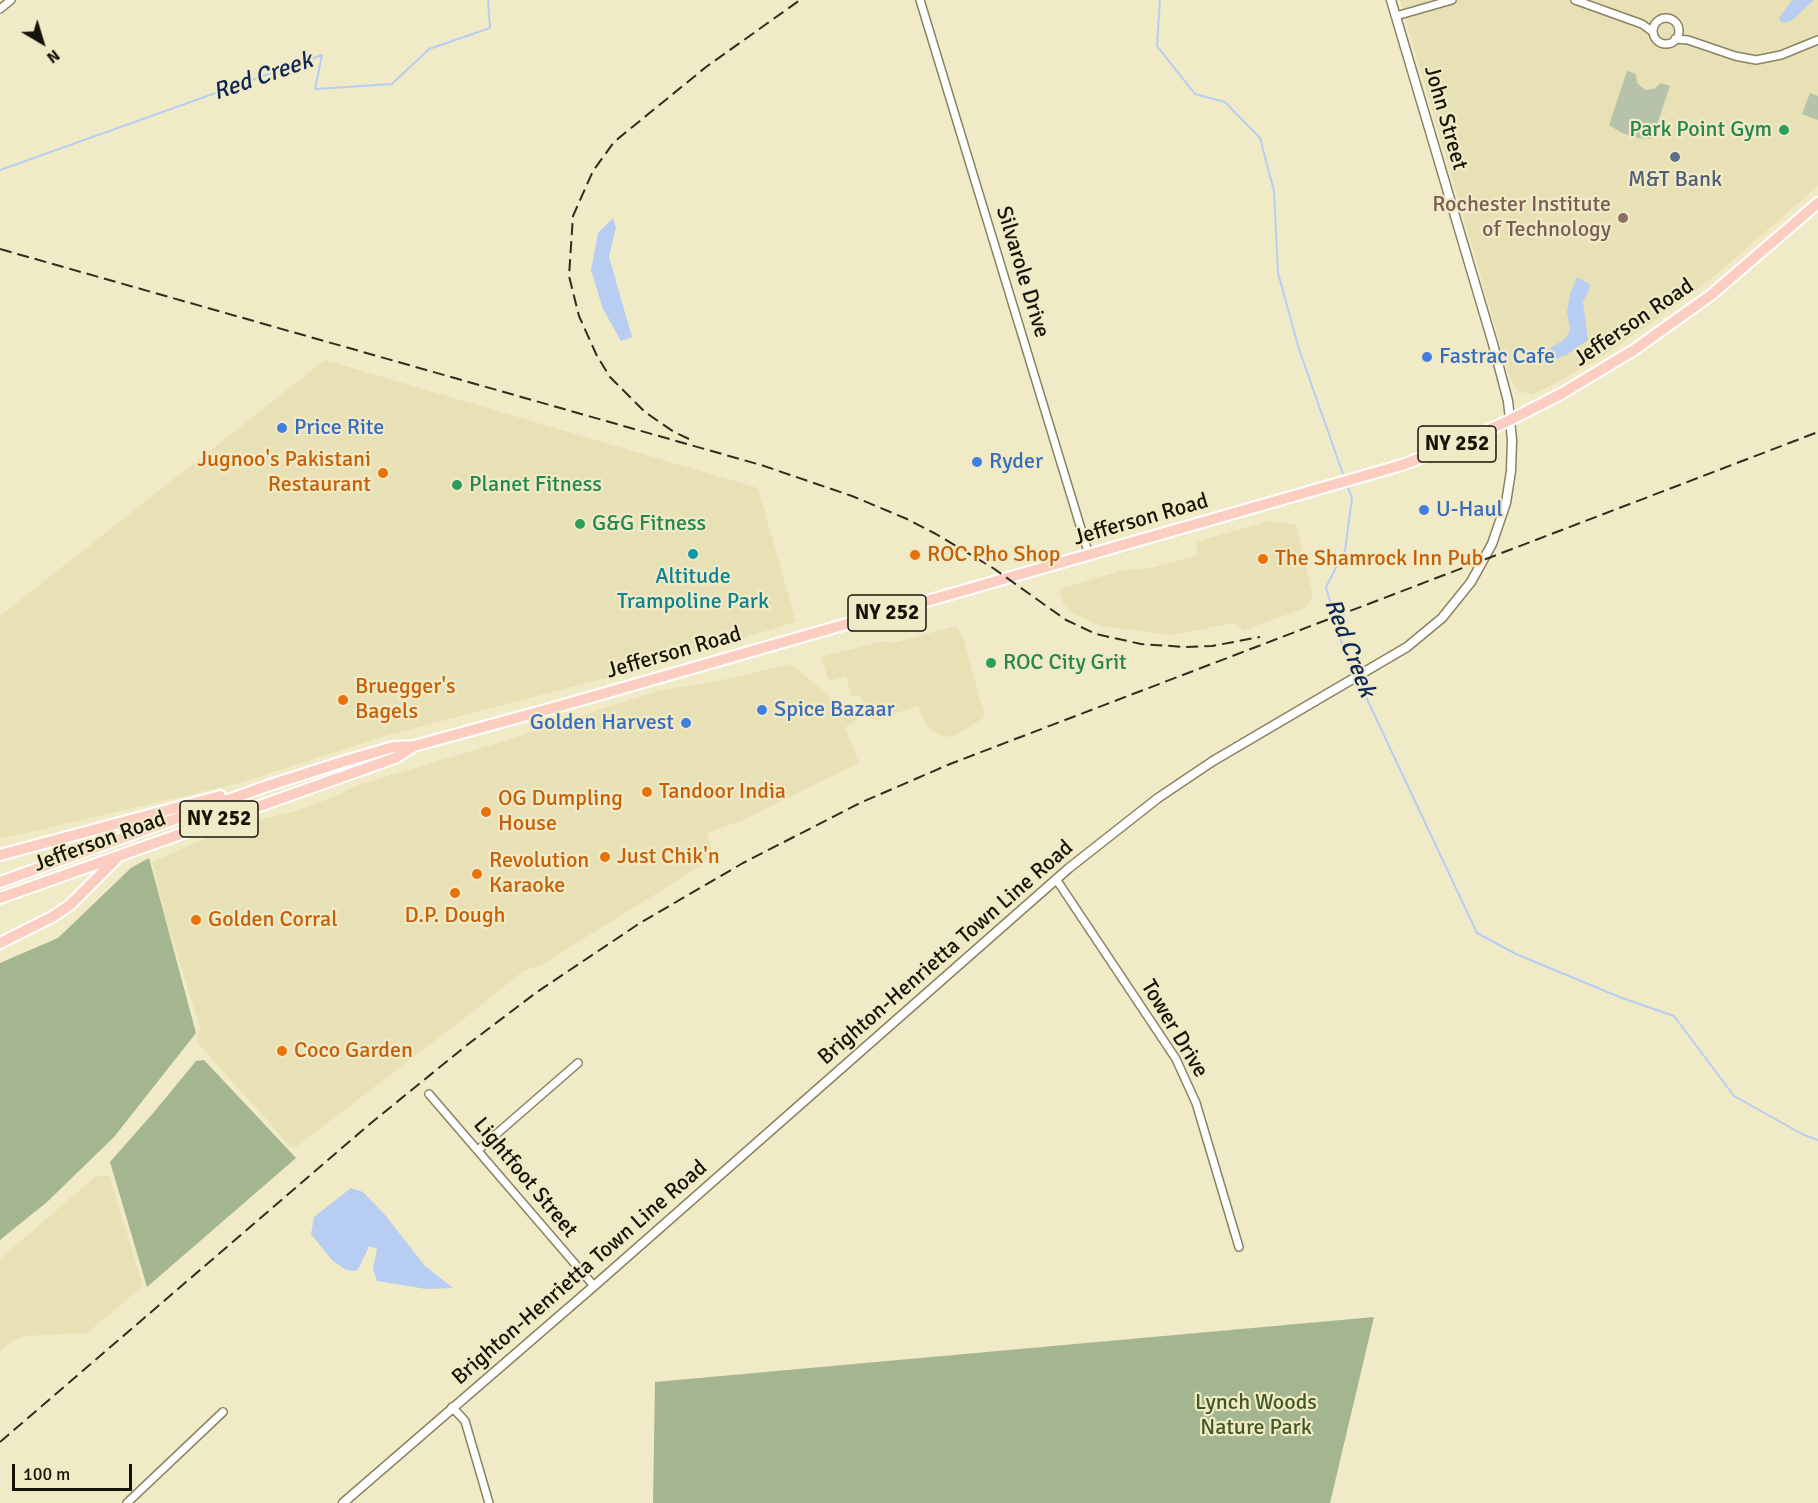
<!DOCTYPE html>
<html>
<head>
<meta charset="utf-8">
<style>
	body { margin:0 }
	#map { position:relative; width:1818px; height:1503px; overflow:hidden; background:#f1eac7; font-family:Signika,sans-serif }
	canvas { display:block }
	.north { position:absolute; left:12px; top:12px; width:60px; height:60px; -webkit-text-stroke:4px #f1eac7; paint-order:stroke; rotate:142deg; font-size:16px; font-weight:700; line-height:24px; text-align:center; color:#161407 }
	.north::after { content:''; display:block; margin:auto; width:21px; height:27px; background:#161407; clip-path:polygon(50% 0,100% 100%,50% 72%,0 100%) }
	.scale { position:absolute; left:12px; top:1464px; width:120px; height:27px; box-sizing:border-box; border:3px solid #161407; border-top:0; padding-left:8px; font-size:18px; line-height:21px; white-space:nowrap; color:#161407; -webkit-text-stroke:4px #f1eac7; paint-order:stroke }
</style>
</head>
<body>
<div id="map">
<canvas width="1818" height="1503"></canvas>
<div class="north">N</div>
<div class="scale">100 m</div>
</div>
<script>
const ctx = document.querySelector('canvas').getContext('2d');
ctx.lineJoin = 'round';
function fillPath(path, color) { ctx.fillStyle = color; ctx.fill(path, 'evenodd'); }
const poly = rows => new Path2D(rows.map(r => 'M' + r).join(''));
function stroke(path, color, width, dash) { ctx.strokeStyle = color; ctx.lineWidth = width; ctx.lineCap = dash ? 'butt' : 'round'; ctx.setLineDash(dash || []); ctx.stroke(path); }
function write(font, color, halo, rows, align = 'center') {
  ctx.font = font + ' Signika,sans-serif'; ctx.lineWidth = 4.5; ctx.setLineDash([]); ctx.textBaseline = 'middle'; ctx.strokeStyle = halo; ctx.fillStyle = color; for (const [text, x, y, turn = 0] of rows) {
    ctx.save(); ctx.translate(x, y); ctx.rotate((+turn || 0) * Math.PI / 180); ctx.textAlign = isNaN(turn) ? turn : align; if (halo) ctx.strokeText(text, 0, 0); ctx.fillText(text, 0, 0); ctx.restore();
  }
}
fillPath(poly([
	[1400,0,1818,0,1818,186,1717,274,1656,320,1593,362,1541,391,1533,394,1520,392,1511,381],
	[325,360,758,488,796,622,628,672,381,737,244,782,0,839,0,616],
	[1269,521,1296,525,1313,596,1305,608,1242,631,1241,627,1234,623,1172,635,1100,626,1074,614,1064,605,1059,591,1061,588,1125,570,1151,568,1198,555,1196,542],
	[955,626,962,634,985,717,955,736,944,737,935,733,927,726,918,706,875,720,867,717,860,696,852,697,846,677,829,681,821,657,884,641,891,644],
	[791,664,857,719,845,728,859,763,741,821,707,833,712,851,701,866,541,965,523,971,475,1010,296,1147,290,1146,197,1042,200,1027,165,915,152,862,236,825,293,812,338,795,352,787,491,745,661,690,713,682],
	[109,1175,143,1286,87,1333,26,1336,11,1341,0,1352,0,1259,96,1176]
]), '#e9e1b6');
fillPath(poly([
	[1627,71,1636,74,1637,83,1645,90,1654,89,1661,83,1670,86,1652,139,1638,138,1622,133,1609,125],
	[1810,93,1818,96,1818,120,1802,114]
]), '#b6c2a9');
fillPath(poly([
	[149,858,196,1033,114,1137,47,1202,0,1240,0,963,58,938,131,868],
	[204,1060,296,1158,147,1287,110,1162,154,1112,196,1061],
	[1374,1317,1330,1503,653,1503,655,1382]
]), '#a3b690');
fillPath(poly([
	[1792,0,1814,0,1791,21,1782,23,1779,18],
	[613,218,616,227,609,257,632,337,621,341,603,309,591,270,598,233],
	[1577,277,1591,285,1583,302,1588,340,1566,355,1550,361,1546,351,1565,339,1570,330,1567,312,1570,294],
	[351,1188,363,1192,385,1215,425,1266,453,1288,426,1289,377,1281,373,1269,377,1249,369,1246,360,1266,356,1271,346,1270,332,1260,311,1234,314,1217]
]), '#b7cdf2');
stroke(poly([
	[1160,0,1157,46,1195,94,1225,102,1260,138,1274,191,1278,273,1299,349,1344,477],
	[0,170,322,55,315,89,392,84,429,49,490,28,488,0],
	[1347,485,1352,498,1345,550,1326,587,1344,651,1356,675],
	[1358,680,1477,933,1516,954,1622,998,1674,1016,1734,1096,1802,1134,1818,1140]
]), '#b7cdf2', 2);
const minor = poly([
	[920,0,1089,555],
	[1575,0,1642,24,1653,32],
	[0,9,11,0],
	[1396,16,1452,0],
	'1653 31a13 13 0 1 1 26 0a13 13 0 1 1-26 0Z',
	[1675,39,1688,40,1735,56,1756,60,1781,55,1818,40],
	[1056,879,1176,1059,1196,1103,1239,1247],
	[429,1094,594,1286],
	[478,1150,578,1063],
	[452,1407,465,1421,489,1503],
	[127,1503,223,1412]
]);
const tertiary = poly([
	[343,1503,594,1286,1069,868,1158,798,1213,761,1407,647,1442,618,1471,582,1492,544,1506,503,1511,471,1512,440,1510,420,1508,401,1493,344,1391,0]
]);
const primary = poly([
	[0,855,220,796],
	[0,882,267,786,345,761,393,747,414,746,560,706,1402,465,1455,445,1510,420,1561,394,1634,350,1711,295,1818,203],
	[0,898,395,758,414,746],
	[0,943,52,917,70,905,117,858]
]);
stroke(minor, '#898362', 10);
stroke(tertiary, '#898362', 11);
stroke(primary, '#fff', 14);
stroke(minor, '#fff', 7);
stroke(tertiary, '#fff', 8);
stroke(primary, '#fccec2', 10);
stroke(poly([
	[0,249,761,465,852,496,907,519,936,534,993,568,1066,620,1096,634,1141,644,1185,647,1212,646,1260,637],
	[689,439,674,432,645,412,610,377,597,356,579,316,569,276,573,216,593,171,614,142,706,67,800,0],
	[0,1442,371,1123,467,1045,537,992,640,923,743,863,860,803,950,764,1818,432]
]), '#302d1e', 2, [12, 6]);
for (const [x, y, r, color] of [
	[1784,130,6,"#2e9e5b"],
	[1675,157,6,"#5c6f8a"],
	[1623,218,6,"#8d6e63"],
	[1427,357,6,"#3f7fe0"],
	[282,428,6,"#3f7fe0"],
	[977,462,6,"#3f7fe0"],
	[383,473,6,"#e8710a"],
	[457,485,6,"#2e9e5b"],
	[1424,510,6,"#3f7fe0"],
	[580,524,6,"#2e9e5b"],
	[693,554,6,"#0f9aa8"],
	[915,555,6,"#e8710a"],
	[1263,559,6,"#e8710a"],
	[991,663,6,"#2e9e5b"],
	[343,700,6,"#e8710a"],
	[762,710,6,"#3f7fe0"],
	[686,723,6,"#3f7fe0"],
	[647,792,6,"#e8710a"],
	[486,812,6,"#e8710a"],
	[605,857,6,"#e8710a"],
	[477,874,6,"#e8710a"],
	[455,893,6,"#e8710a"],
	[196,920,6,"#e8710a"],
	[282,1051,6,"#e8710a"]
]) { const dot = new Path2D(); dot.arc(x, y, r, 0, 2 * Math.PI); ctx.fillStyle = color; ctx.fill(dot); stroke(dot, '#f1eac7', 2); }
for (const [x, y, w] of [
	[1457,444,78],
	[887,613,78],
	[219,819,78]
]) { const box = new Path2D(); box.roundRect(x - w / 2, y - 18, w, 36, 4.5); ctx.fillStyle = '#f1eac7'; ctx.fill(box); stroke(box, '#161407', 1.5); }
write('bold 21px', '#161407', null, [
	["NY 252",1457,444],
	["NY 252",887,613],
	["NY 252",219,819]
]);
write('22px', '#161407', '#f1eac7', [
	["John Street",1445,118,74],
	["Silvarole Drive",1022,272,73],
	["Jefferson Road",1634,323,-34],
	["Jefferson Road",1141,520,-16],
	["Jefferson Road",674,653,-16],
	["Jefferson Road",100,842,-20],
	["Brighton-Henrietta Town Line Road",946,953,-41],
	["Tower Drive",1174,1029,59],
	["Lightfoot Street",525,1178,50],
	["Brighton-Henrietta Town Line Road",580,1273,-41]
]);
write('22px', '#27864d', '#f1eac7', [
	["Park Point Gym",1772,130,"right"],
	["Planet Fitness",469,485],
	["G&G Fitness",592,524],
	["ROC City Grit",1003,663]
], 'left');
write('22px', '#4e5e75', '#f1eac7', [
	["M&T Bank",1675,180]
]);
write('22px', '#785e54', '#f1eac7', [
	["Rochester Institute",1611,205],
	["of Technology",1611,230]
], 'right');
write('22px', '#366cbe', '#f1eac7', [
	["Fastrac Cafe",1439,357],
	["Price Rite",294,428],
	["Ryder",989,462],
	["U-Haul",1436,510],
	["Spice Bazaar",774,710],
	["Golden Harvest",674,723,"right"]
], 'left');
write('22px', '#c56008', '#f1eac7', [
	["Jugnoo's Pakistani",371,460,"right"],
	["Restaurant",371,485,"right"],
	["ROC Pho Shop",927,555],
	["The Shamrock Inn Pub",1275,559],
	["Bruegger's",355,687],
	["Bagels",355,712],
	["Tandoor India",659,792],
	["OG Dumpling",498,799],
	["House",498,824],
	["Just Chik'n",617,857],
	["Revolution",489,861],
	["Karaoke",489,886],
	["D.P. Dough",455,916,"center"],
	["Golden Corral",208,920],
	["Coco Garden",294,1051]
], 'left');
write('22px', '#0d838f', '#f1eac7', [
	["Altitude",693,577],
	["Trampoline Park",693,602]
]);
write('22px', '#415921', '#f1eac7', [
	["Lynch Woods",1256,1403],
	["Nature Park",1256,1428]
]);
write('italic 24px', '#0d2854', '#f1eac7', [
	["Red Creek",263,77,-19],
	["Red Creek",1349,648,69]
]);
</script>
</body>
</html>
